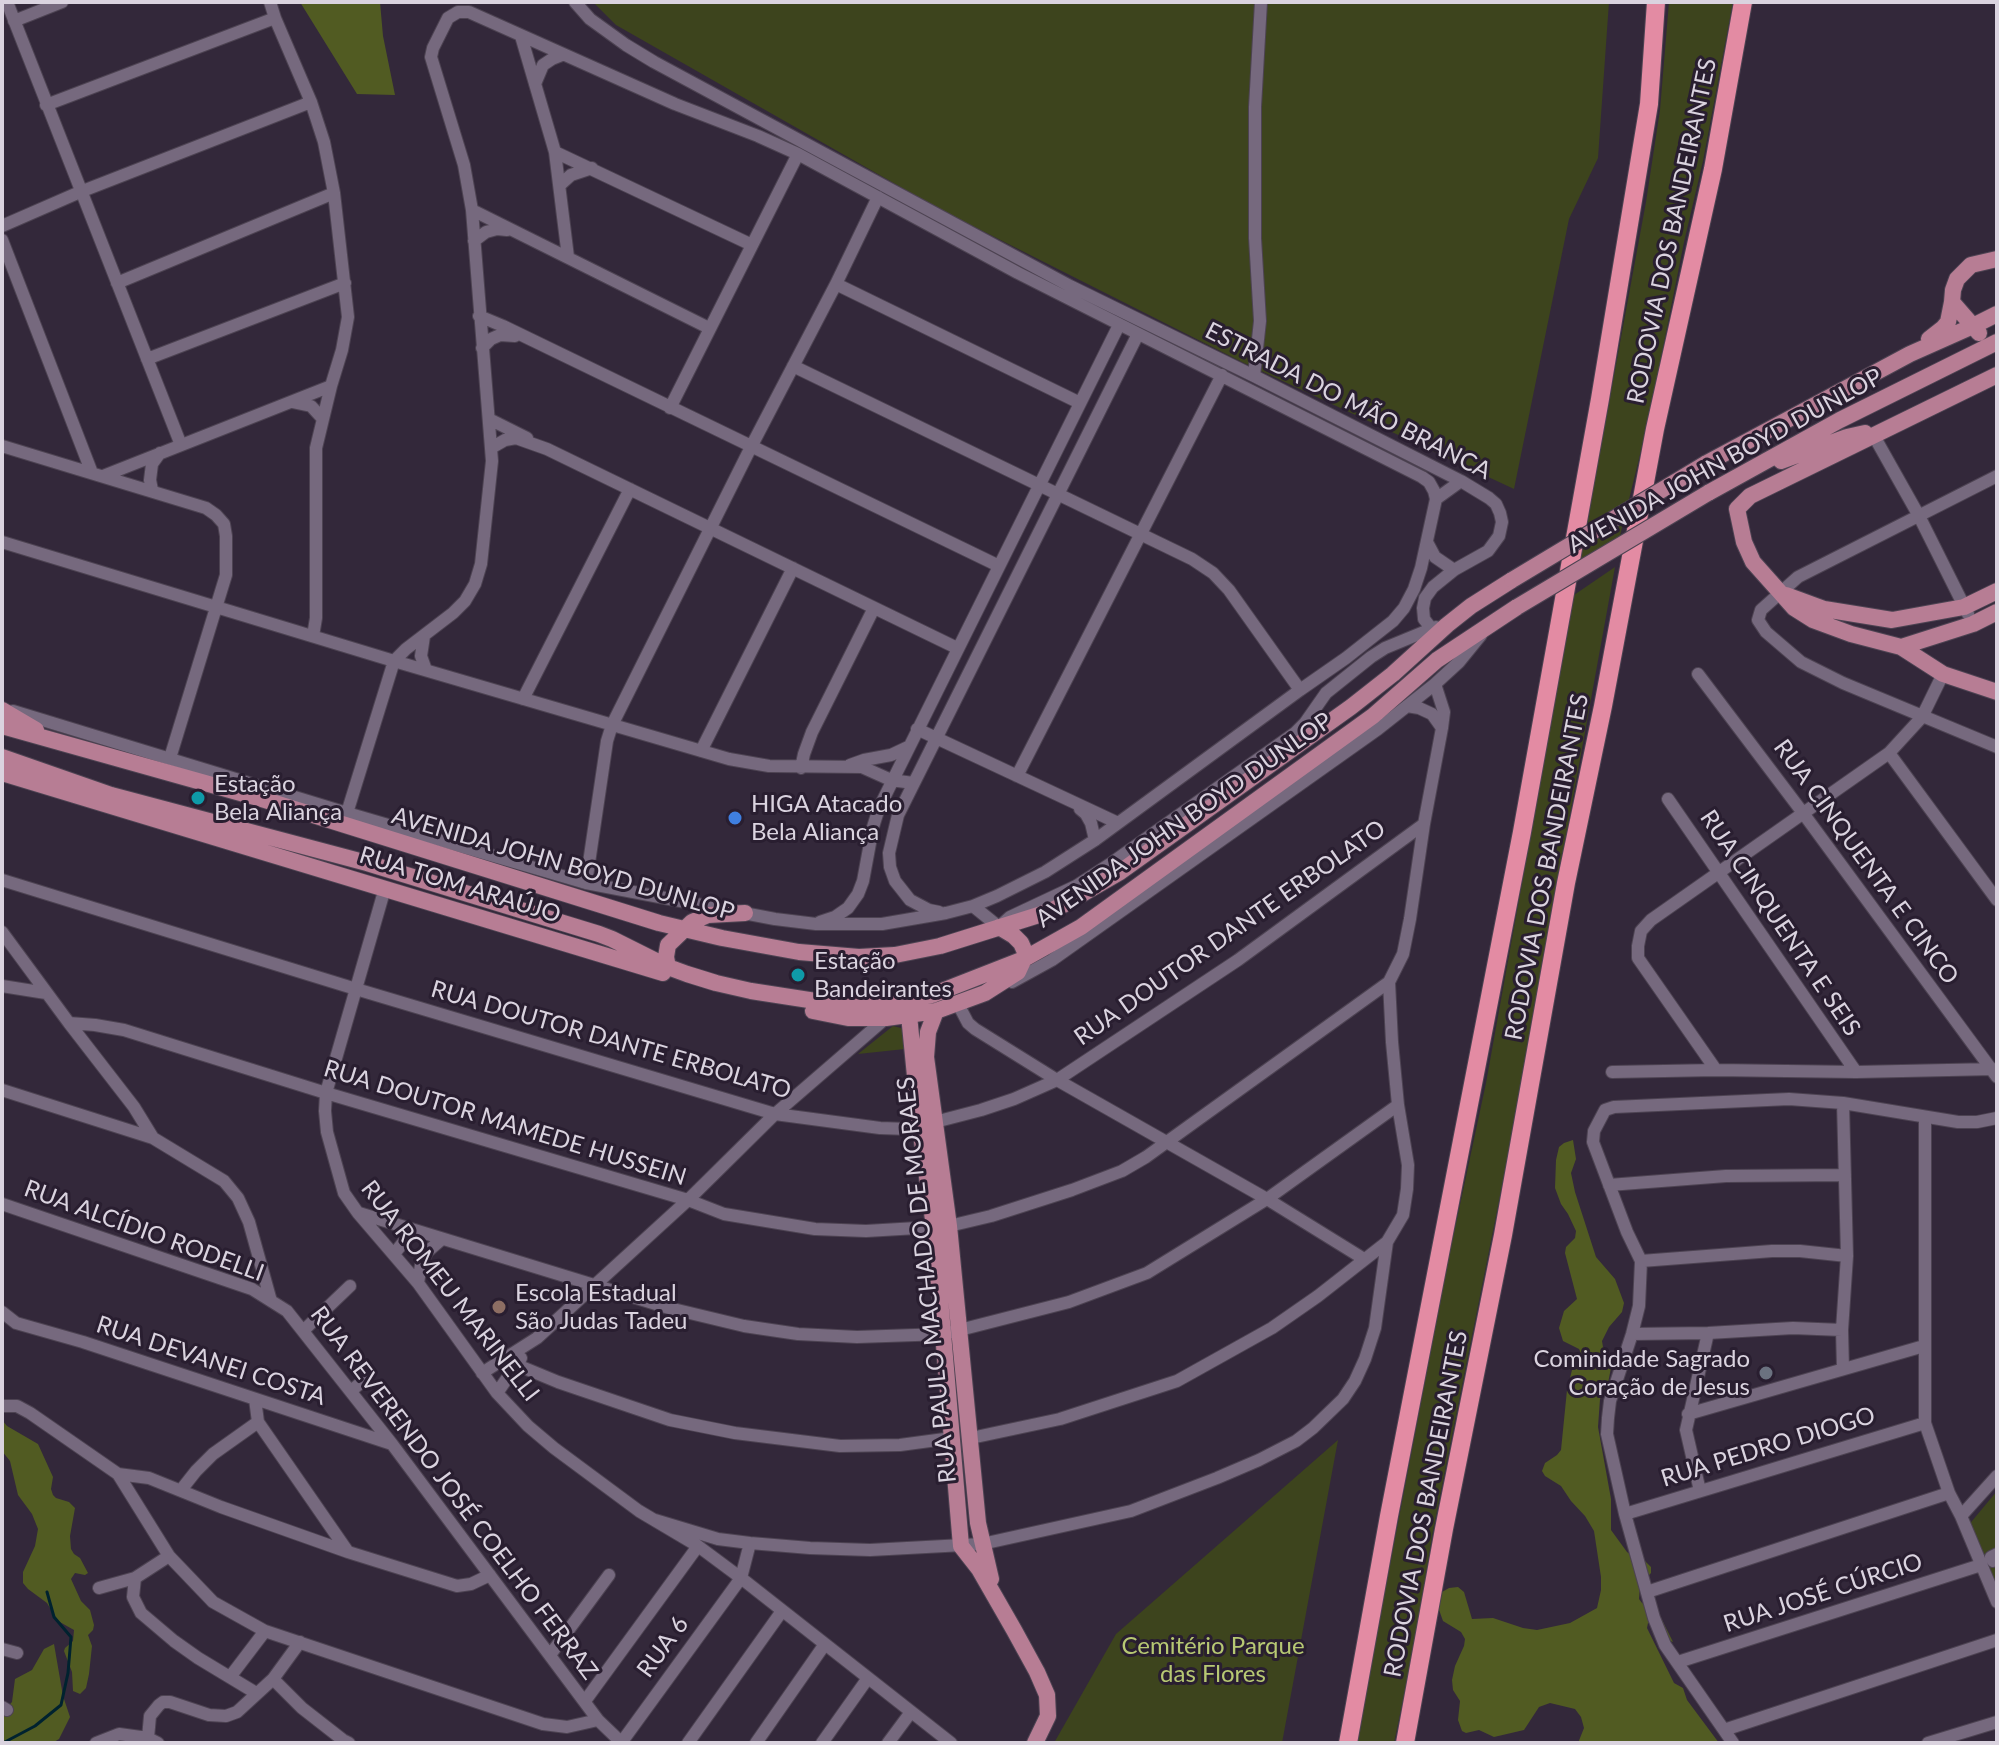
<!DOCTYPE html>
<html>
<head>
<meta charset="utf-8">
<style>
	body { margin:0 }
	#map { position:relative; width:1999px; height:1745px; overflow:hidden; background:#33283a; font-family:Lato,sans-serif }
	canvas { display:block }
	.frame { position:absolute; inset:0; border:4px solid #dad3df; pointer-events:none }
</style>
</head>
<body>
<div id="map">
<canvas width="1999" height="1745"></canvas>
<div class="frame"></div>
</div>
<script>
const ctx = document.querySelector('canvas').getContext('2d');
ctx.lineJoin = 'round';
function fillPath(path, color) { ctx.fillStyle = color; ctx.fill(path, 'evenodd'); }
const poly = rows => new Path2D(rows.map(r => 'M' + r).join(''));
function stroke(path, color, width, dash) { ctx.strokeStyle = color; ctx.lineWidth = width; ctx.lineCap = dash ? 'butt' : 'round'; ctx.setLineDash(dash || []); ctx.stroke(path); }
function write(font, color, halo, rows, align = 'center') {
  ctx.font = font + ' Lato,sans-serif'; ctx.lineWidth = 6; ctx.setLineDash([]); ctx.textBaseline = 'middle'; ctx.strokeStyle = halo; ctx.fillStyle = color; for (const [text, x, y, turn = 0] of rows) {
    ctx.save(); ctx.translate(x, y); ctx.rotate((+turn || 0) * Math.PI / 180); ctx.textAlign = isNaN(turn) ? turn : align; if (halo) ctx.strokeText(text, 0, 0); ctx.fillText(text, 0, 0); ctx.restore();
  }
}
fillPath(poly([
	[593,2,1609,2,1598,158,1569,219,1514,489,1244,363,941,210,616,25],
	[1669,2,1733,2,1703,161,1684,242,1649,418,1620,536,1580,560,1646,202,1660,110],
	[1615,567,1508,1156,1433,1531,1413,1652,1394,1743,1356,1743,1448,1261,1486,1083,1574,595],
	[893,1026,901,1028,904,1031,905,1049,858,1054],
	[1338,1440,1282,1743,1054,1743,1116,1634],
	[1997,1491,1997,1594,1967,1527]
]), '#3d441d');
fillPath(poly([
	[300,2,380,2,383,36,395,95,357,94],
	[1573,1140,1576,1159,1571,1173,1575,1192,1596,1257,1615,1279,1624,1303,1622,1312,1609,1327,1602,1341,1603,1347,1609,1357,1611,1368,1608,1383,1600,1399,1598,1427,1611,1499,1611,1530,1627,1552,1635,1558,1644,1560,1651,1567,1651,1573,1640,1585,1639,1599,1642,1603,1658,1612,1673,1642,1668,1640,1652,1624,1648,1623,1647,1628,1674,1683,1683,1688,1687,1700,1719,1743,1578,1743,1584,1728,1581,1717,1575,1709,1550,1703,1539,1707,1524,1730,1494,1737,1479,1730,1466,1733,1462,1731,1458,1720,1460,1701,1453,1690,1452,1680,1455,1666,1464,1646,1465,1639,1461,1632,1443,1621,1438,1607,1439,1600,1442,1592,1449,1588,1458,1587,1464,1592,1472,1619,1493,1618,1523,1628,1537,1630,1570,1623,1597,1608,1601,1590,1601,1577,1594,1531,1585,1516,1571,1501,1561,1486,1545,1476,1542,1471,1545,1463,1557,1455,1561,1450,1567,1390,1574,1362,1582,1355,1579,1349,1563,1341,1559,1328,1564,1311,1577,1299,1565,1253,1566,1247,1575,1238,1576,1231,1568,1214,1561,1204,1555,1188,1556,1160,1559,1147,1564,1143],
	[2,1420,7,1426,38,1444,53,1477,51,1489,53,1495,56,1498,69,1502,75,1508,70,1536,71,1549,74,1554,80,1558,88,1573,85,1575,75,1573,71,1579,81,1601,90,1610,94,1625,93,1630,88,1635,92,1646,89,1674,86,1688,80,1694,73,1691,72,1672,64,1651,65,1648,73,1641,74,1630,58,1621,47,1603,28,1589,23,1583,23,1572,35,1546,38,1529,32,1514,18,1495,10,1461,2,1451],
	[54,1644,63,1696,70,1717,59,1739,54,1742,2,1743,2,1713,12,1702,15,1679,32,1670,44,1649]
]), '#515b22');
stroke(poly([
	[3,1743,35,1726,61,1705,68,1673,71,1637,54,1617,47,1592]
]), '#00222f', 3);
const minor = poly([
	[7,2,181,445],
	[270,2,275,18,311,102,324,142,334,193,348,317,342,350,331,386,316,448,316,618,313,636],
	[575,2,590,19,626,45,654,62,1070,286,1254,376,1461,481,1489,498,1496,504,1500,513,1502,522,1499,536,1488,551,1454,570,1433,587,1425,598,1423,608,1424,619,1431,628],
	[14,21,62,2],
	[521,36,555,152,568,257],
	[535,84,543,65,552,59,562,55],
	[46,105,275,18],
	[555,152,752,245],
	[561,184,571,175,592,168],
	[472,210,709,328],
	[2,226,80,192,311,102],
	[2,240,92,473],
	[474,241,486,232,497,229,507,230],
	[117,283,334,193],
	[836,284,1080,403],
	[479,316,503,326,999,566],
	[482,348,491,339,500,335,515,336],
	[147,359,345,283],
	[793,366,1192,559,1213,573,1229,590,1300,690],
	[1254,376,1260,321,1255,238,1255,107,1261,2],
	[292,402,311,406,323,419],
	[670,408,798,154],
	[489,419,527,438],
	[1874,436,1919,516,1968,614],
	[2,446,206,508,216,515,224,524,226,536,226,575,170,758],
	[491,448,505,440,516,438,547,449,957,648],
	[103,476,331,386],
	[1997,476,1798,577,1761,610,1758,620,1766,632,1801,662,1843,683,1997,747],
	[152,490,150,480,152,464,160,453],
	[1436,499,1461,481],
	[2,542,394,661,729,759,769,766,862,767,891,780,913,783],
	[1427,542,1435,557,1454,570],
	[424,636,421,656,426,670],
	[1698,674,1803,813,1997,1077],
	[523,699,630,489],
	[1407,706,1419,708,1432,714,1442,728],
	[13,711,347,813,586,883,775,919,816,924,882,924,946,913,973,906,997,896,1045,872,1095,840,1300,690,1346,658,1393,621,1404,608,1414,589,1421,568,1436,499,1434,491,1429,482,1422,477,1018,273,798,154,758,136,675,104,469,12,458,12,448,18,433,48,431,57,464,165,472,210,492,461,481,564,475,584,465,601,453,613,406,649,394,661,347,813],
	[917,729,1118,823],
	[701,751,793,568],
	[1889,753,1997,900],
	[850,765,864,760,891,755,908,747],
	[801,768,804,754,812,732,874,608],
	[1017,776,1222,375],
	[1668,799,1856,1072],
	[1080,809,1086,814,1091,823,1095,840],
	[2,880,356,989,775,1114,880,1128,908,1129,981,1110,1014,1099,1057,1080,1238,960,1424,824],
	[586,883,607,741,612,725,751,447,836,284,878,197],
	[385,888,326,1093,325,1111,327,1132,344,1193,358,1213,418,1283,497,1393,528,1426,554,1448,639,1511,698,1546,741,1578,951,1743],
	[973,906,999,927,1010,917,1076,886,1113,862,1295,733,1305,723,1326,693,1371,657,1385,648,1436,627],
	[939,912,929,910,910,900,895,881,890,867,889,853,898,815,1138,334],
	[820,922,835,917,848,908,858,894,863,881,873,827,879,808,1119,325],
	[2,932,69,1023,134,1107,153,1138,224,1181,238,1198,249,1222,271,1301],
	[1012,982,1052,960,1378,729,1435,684,1459,662,1481,635],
	[2,986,46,993],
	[958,1004,968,1023,975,1029,1057,1080,1267,1199,1364,1259],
	[69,1023,95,1025,124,1030,326,1093,688,1200,724,1214,815,1229,866,1231,934,1227],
	[1716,1070,1638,958,1638,946,1641,931,1651,920,1889,753,1922,717,1943,674],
	[1612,1072,1716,1070,1856,1072,1994,1069],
	[2,1090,153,1138],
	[1925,1118,1925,1423,1949,1493,1961,1516,1997,1602],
	[1609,1185,1726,1176,1845,1175],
	[2,1204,252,1289,287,1311,392,1444,598,1720,622,1743],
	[359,1213,669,1308,744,1326,798,1334,857,1337,944,1334,1069,1302,1147,1273,1267,1199,1398,1105],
	[949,1226,991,1216,1072,1190,1122,1171,1146,1157,1389,982],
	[394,1254,413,1230],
	[1641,1261,1772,1251,1800,1251,1847,1256],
	[418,1283,421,1265,427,1252,442,1239],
	[2,1312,16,1323,83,1342,392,1444],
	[304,1330,350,1286],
	[1632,1334,1708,1333,1793,1328,1842,1330],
	[509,1357,517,1365,558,1382,670,1420,735,1433,840,1446,900,1445,952,1438],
	[1843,1369,1842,1330,1847,1256,1843,1103],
	[482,1373,537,1338,688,1200,775,1114,886,1018],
	[351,1391,364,1380],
	[497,1393,521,1358],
	[255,1399,258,1422,348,1552],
	[2,1406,17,1406,30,1413,118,1474,169,1556,213,1602,265,1631,543,1724,567,1727,598,1720],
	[1688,1414,1924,1346],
	[971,1438,1060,1419,1177,1381,1272,1328,1318,1296,1387,1242],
	[118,1474,149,1478,221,1507,348,1552,457,1586,471,1584,490,1575],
	[181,1490,196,1471,213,1454,258,1422],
	[1700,1491,1686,1430,1708,1333],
	[1625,1514,1925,1423],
	[1961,1516,1997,1476],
	[655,1520,718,1539,750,1543,810,1548,870,1550,982,1544,1131,1511,1217,1478,1259,1460,1296,1441,1313,1428,1343,1399,1355,1381,1365,1359,1375,1328,1387,1242,1403,1215,1407,1189,1408,1165,1398,1105,1392,1042,1389,982,1403,954,1410,919,1424,824,1442,728,1444,712,1435,684],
	[169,1556,135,1578,133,1597,141,1613,174,1641,198,1658,256,1693],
	[1993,1561,1991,1557,1997,1554],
	[99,1588,135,1578],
	[1647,1592,1949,1493],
	[2,1649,17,1653],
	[550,1655,609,1575],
	[1678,1662,1981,1565],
	[230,1677,265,1631],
	[273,1679,302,1708,343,1740,349,1743],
	[585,1701,698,1546],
	[2,1707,7,1710],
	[1724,1730,1997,1640],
	[148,1738,150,1716,159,1705,163,1702,170,1702,209,1715,226,1716,237,1712,273,1679,300,1642],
	[96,1743,119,1734,148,1738,158,1743],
	[621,1743,741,1578,750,1543],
	[688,1743,782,1611],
	[756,1743,825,1644],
	[822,1743,868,1678],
	[888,1743,911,1712],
	[1733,1743,1665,1645,1654,1618,1625,1514,1607,1434,1608,1418,1610,1401,1632,1334,1639,1306,1641,1261,1627,1232,1593,1142,1594,1131,1605,1110,1614,1107,1789,1099,1843,1103,1958,1122,1977,1122,1997,1118],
	[1928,1743,1997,1722]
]);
const major = poly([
	[1979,333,1952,302,1953,290,1957,279,1971,265,1997,259],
	[1929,339,1943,328,1948,322,1952,302],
	[1997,375,1750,496,1737,509,1744,542,1753,562,1794,608,1813,620,1851,634,1901,647,1943,674,1997,692],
	[1781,461,1847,437,1865,433],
	[1705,464,1910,354,1973,326,1997,314],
	[1708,493,1840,420,1997,342],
	[1786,595,1824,609,1892,620,1964,607,1997,591],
	[1901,647,1973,624,1997,612],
	[2,710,36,730],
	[2,726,262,799,659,923,722,938,799,952,859,957,895,955,940,946,1045,913,1063,905,1120,872,1351,707,1393,674,1447,625,1471,606,1512,580],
	[2,757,111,795,367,863,599,934,612,939,668,967,687,974,716,983,751,991,835,1004,866,1004,899,1002,932,995,1024,959,1081,927,1373,716,1437,660,1517,607],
	[2,773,663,973],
	[668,967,666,957,668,945,692,922,708,915,745,913],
	[813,1011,848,1018,886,1018,936,1011,985,993,1018,972,1024,959,1025,952,1021,943,1014,936,999,927],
	[936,1011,928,1032,926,1057,949,1226,978,1523,991,1579],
	[909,1015,920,1127,934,1227,961,1546,979,1569,1014,1630,1037,1672,1047,1695,1048,1716,1035,1743]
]);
const highway = poly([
	[1348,1743,1389,1516,1522,832,1600,399,1649,104,1656,2],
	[1405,1743,1444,1529,1503,1235,1566,883,1603,706,1655,429,1713,169,1743,2]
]);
stroke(minor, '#4d4352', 14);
stroke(major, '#4d4352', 18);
stroke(highway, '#4d4352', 20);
stroke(minor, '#76697e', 12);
stroke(major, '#b77d94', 16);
stroke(highway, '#e38ba3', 18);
const majorBridge = poly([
	[1512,580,1705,464],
	[1517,607,1708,493]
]);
stroke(majorBridge, '#4d4352', 18, []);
stroke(majorBridge, '#b77d94', 16);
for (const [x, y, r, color] of [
	[198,798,8,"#0f9aa8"],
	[735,818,8,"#3f7fe0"],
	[798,975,8,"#0f9aa8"],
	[499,1307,8,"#8d6e63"],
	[1766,1373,8,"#6b7280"]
]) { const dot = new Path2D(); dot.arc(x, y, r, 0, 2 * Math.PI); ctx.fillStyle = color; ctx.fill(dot); stroke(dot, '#291e30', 3); }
write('24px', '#dad3df', '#291e30', [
	["RODOVIA DOS BANDEIRANTES",1672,231,-78],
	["ESTRADA DO MÃO BRANCA",1348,401,27],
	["AVENIDA JOHN BOYD DUNLOP",1725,461,-29],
	["AVENIDA JOHN BOYD DUNLOP",1184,820,-35],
	["RUA CINQUENTA E CINCO",1866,862,54],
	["AVENIDA JOHN BOYD DUNLOP",563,864,16],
	["RODOVIA DOS BANDEIRANTES",1547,867,-79],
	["RUA TOM ARAÚJO",460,885,17],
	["RUA CINQUENTA E SEIS",1780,923,56],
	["RUA DOUTOR DANTE ERBOLATO",1230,933,-35],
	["RUA DOUTOR DANTE ERBOLATO",611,1040,16],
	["RUA DOUTOR MAMEDE HUSSEIN",505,1123,17],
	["RUA ALCÍDIO RODELLI",144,1231,20],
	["RUA PAULO MACHADO DE MORAES",927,1280,-96],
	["RUA ROMEU MARINELLI",450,1291,52],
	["RUA DEVANEI COSTA",211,1361,18],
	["RUA PEDRO DIOGO",1768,1447,-17],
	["RUA REVERENDO JOSÉ COELHO FERRAZ",454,1493,53],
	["RODOVIA DOS BANDEIRANTES",1426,1504,-79],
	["RUA JOSÉ CÚRCIO",1823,1593,-18],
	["RUA 6",663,1647,-54]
]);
write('24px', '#dad3df', '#291e30', [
	["Estação",214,784],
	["Bela Aliança",214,812],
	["HIGA Atacado",751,804],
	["Bela Aliança",751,832],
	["Estação",814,961],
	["Bandeirantes",814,989],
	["Escola Estadual",515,1293],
	["São Judas Tadeu",515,1321],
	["Cominidade Sagrado",1750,1359,"right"],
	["Coração de Jesus",1750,1387,"right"]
], 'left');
write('24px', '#b7c873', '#291e30', [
	["Cemitério Parque",1213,1646],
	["das Flores",1213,1674]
]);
</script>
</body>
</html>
